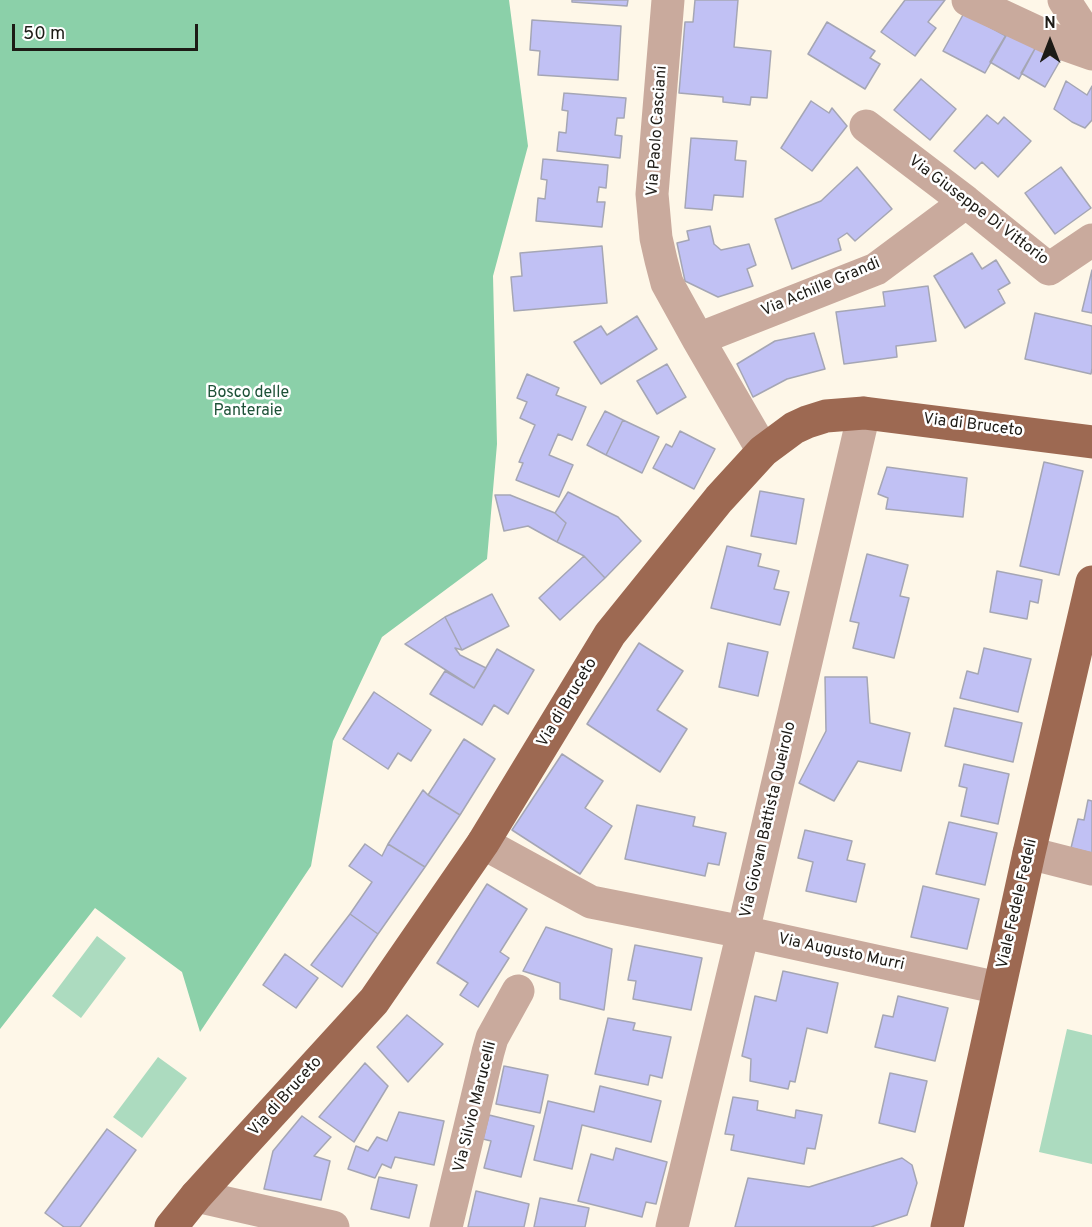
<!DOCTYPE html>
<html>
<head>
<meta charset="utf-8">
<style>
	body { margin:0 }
	#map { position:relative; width:1092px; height:1227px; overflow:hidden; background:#fef7e8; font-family:Overpass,sans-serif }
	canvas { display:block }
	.north { position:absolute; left:1020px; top:12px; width:60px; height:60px; -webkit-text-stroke:4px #fff; paint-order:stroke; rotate:0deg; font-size:16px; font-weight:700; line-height:24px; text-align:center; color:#1d1b16 }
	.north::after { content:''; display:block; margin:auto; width:21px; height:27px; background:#1d1b16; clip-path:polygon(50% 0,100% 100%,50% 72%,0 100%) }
	.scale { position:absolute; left:12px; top:24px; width:186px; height:27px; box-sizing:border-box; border:3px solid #1d1b16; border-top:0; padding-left:8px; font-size:18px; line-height:21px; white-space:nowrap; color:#1d1b16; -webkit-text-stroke:4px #fff; paint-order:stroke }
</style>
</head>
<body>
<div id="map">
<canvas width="1092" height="1227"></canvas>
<div class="north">N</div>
<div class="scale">50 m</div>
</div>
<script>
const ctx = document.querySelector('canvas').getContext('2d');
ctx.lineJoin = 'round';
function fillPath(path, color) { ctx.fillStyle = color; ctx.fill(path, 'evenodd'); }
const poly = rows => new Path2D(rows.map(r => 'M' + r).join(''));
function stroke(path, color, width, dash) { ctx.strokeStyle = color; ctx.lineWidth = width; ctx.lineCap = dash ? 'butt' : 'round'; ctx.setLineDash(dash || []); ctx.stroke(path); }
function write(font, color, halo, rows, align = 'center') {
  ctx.font = font + ' Overpass,sans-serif'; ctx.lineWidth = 5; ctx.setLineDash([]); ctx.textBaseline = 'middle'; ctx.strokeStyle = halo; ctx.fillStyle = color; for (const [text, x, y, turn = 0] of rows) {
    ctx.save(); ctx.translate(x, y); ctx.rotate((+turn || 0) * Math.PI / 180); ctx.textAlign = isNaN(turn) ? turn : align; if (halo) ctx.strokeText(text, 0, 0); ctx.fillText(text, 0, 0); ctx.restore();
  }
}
fillPath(poly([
	[97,936,126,958,81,1018,52,996],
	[1067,1029,1092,1035,1092,1164,1039,1152],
	[158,1057,187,1078,142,1138,113,1117]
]), '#acdbbf');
fillPath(poly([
	[0,0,509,0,528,146,493,276,497,444,487,559,382,637,333,741,311,866,200,1032,182,972,95,908,0,1029]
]), '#8bd0a9');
const building = poly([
	[572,0,628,0,627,6,572,2,572,0],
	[695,0,738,0,734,47,771,51,767,98,751,97,750,105,723,102,723,97,679,93,685,22,693,22,695,0],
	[905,0,945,0,928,22,936,28,915,56,881,32,905,0],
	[964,13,1006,36,985,73,943,51,964,13],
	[532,20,621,26,618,80,538,75,540,51,530,50,532,20],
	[827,22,875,51,870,58,880,64,865,89,808,54,827,22],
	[1009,30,1037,45,1019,79,990,62,1009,30],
	[1037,45,1061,59,1045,87,1021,73,1037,45],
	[921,79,956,109,930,140,894,110,921,79],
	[1066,81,1087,95,1092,86,1092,120,1085,128,1072,122,1054,109,1066,81],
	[564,93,626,98,624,118,617,118,615,135,622,136,620,158,557,151,559,132,566,133,568,111,562,110,564,93],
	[811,101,829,113,832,108,847,126,812,171,781,148,811,101],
	[987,115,998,124,1004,117,1031,141,998,177,982,162,975,169,954,151,987,115],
	[691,138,737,141,735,160,746,161,743,197,714,195,712,210,685,208,691,138],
	[543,159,608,165,606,188,599,187,597,202,605,202,602,227,536,221,538,198,545,199,547,180,541,179,543,159],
	[857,167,892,209,855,241,847,233,838,239,841,250,792,269,775,219,821,201,857,167],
	[1061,167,1091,208,1055,234,1025,193,1061,167],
	[710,226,714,244,721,250,749,244,756,265,747,269,753,286,718,297,685,281,677,243,689,240,687,231,710,226],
	[602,246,607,303,514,311,511,277,522,276,520,253,602,246],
	[972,253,982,269,996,260,1010,283,998,290,1005,303,965,328,934,276,972,253],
	[1092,270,1092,313,1082,311,1092,270],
	[928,286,936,341,896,346,897,357,844,364,836,312,885,306,883,292,928,286],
	[1035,313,1092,326,1092,368,1091,374,1025,359,1035,313],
	[637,316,657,349,601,384,574,342,601,326,607,335,637,316],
	[814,333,825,369,787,379,753,397,737,364,775,341,814,333],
	[667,364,686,397,657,414,637,381,667,364],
	[527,374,559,388,556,395,586,407,572,440,558,434,549,455,573,465,559,497,516,480,523,463,519,462,535,425,520,418,527,402,517,398,527,374],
	[605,411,623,420,606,455,587,445,605,411],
	[623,420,659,437,642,473,606,455,623,420],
	[680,431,715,449,694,489,653,468,666,444,672,447,680,431],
	[1044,462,1083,471,1059,575,1020,566,1044,462],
	[887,467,967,478,963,517,886,509,888,498,878,494,887,467],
	[760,491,804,499,796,544,751,536,760,491],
	[568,492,618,517,641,541,605,578,584,556,557,542,566,523,555,513,568,492],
	[495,495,510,495,555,513,566,523,557,542,528,526,504,531,495,495],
	[727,546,761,554,758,566,779,571,774,589,789,592,780,625,711,608,727,546],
	[867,554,908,565,900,596,909,598,894,658,853,648,859,623,850,621,867,554],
	[584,556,605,578,560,620,539,598,584,556],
	[997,571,1042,580,1038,603,1030,601,1027,619,990,612,997,571],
	[492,594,509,626,462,650,445,617,492,594],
	[445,617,462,650,455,648,460,655,486,668,474,688,405,644,445,617],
	[639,643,683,671,657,710,687,729,660,772,587,724,639,643],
	[728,643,768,652,758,696,719,687,728,643],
	[984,648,1031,659,1018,712,960,698,967,671,978,674,984,648],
	[497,649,534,670,508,714,494,705,482,725,430,694,445,671,474,688,497,649],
	[825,677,867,677,870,723,910,733,901,771,858,761,834,801,799,783,826,731,825,677],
	[374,692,431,730,411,761,398,753,388,769,343,739,374,692],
	[954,708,1022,723,1013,762,945,746,954,708],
	[464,739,495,759,460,815,428,795,464,739],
	[562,754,603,781,585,808,612,826,580,874,512,830,562,754],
	[964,764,1009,774,998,824,961,816,967,788,959,786,964,764],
	[423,790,428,795,460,815,425,867,388,844,423,790],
	[1088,800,1092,801,1092,853,1071,848,1078,819,1084,820,1088,800],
	[637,805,695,817,693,826,726,833,719,865,708,863,705,876,625,859,637,805],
	[949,822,997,833,985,885,936,874,949,822],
	[805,830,852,841,847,860,865,864,856,902,806,891,813,862,798,858,805,830],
	[365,844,382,856,388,844,425,867,378,934,350,914,372,882,349,866,365,844],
	[487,884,527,909,500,952,509,958,478,1007,460,995,468,983,437,963,487,884],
	[923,886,979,899,967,949,911,937,923,886],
	[350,914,378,934,342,987,311,965,350,914],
	[546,927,612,949,604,1010,560,999,560,983,523,971,546,927],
	[635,945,702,958,691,1010,633,999,636,981,628,980,635,945],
	[285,954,318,978,296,1008,263,985,285,954],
	[783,971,838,983,827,1033,807,1028,795,1082,790,1081,788,1089,750,1081,751,1059,742,1056,755,996,776,1001,783,971],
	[898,996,948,1008,935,1061,875,1047,883,1015,893,1017,898,996],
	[407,1015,443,1044,408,1082,377,1047,407,1015],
	[608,1018,635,1023,633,1030,671,1037,662,1078,650,1075,648,1085,595,1074,608,1018],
	[365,1063,388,1086,354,1142,319,1117,365,1063],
	[504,1066,548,1075,540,1113,496,1104,504,1066],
	[890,1073,927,1081,915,1132,879,1123,890,1073],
	[600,1086,661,1101,651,1142,582,1125,572,1169,534,1160,548,1101,594,1112,600,1086],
	[733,1097,758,1101,757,1110,795,1118,796,1110,822,1115,815,1149,807,1148,804,1164,731,1150,734,1135,725,1134,733,1097],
	[399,1112,444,1121,434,1165,395,1157,391,1168,382,1164,375,1178,348,1169,356,1146,368,1151,377,1137,387,1141,399,1112],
	[489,1115,534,1126,521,1177,484,1168,491,1141,483,1139,489,1115],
	[302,1116,331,1137,314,1156,330,1161,321,1200,264,1189,273,1151,302,1116],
	[107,1129,136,1150,80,1227,64,1227,45,1213,107,1129],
	[616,1148,667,1162,656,1204,646,1202,642,1217,578,1201,591,1154,613,1160,616,1148],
	[902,1158,912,1165,917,1183,907,1215,871,1227,735,1227,748,1178,809,1187,902,1158],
	[379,1177,417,1185,409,1218,371,1209,379,1177],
	[476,1191,529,1204,524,1227,468,1227,476,1191],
	[540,1198,589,1208,585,1227,534,1227,540,1198]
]);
fillPath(building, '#c1c1f4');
stroke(building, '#a5a6b4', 1.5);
stroke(poly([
	[668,0,652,194,656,238,661,260,667,283,698,339,763,451],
	[968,0,1058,42,1092,54],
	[1064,0,1092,43],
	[866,126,966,202,1049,269,1092,240],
	[698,339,876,269,966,202],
	[483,843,591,902,743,932,999,988],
	[1029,853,1092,869],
	[196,1196,333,1227],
	[446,1227,488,1052,492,1038,518,991],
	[672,1227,743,932,864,413]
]), '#c9aa9d', 33);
stroke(poly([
	[171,1227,196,1196,245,1142,374,1001,483,843,610,634,719,499,763,451,794,428,807,422,826,416,864,413,1092,442],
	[947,1227,1029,853,1092,582]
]), '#9d6952', 33);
write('16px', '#1d1b16', '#fff', [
	["Via Paolo Casciani",658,131,-86],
	["Via Giuseppe Di Vittorio",978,211,37],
	["Via Achille Grandi",821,288,-23],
	["Via di Bruceto",973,426,7],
	["Via di Bruceto",568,703,-59],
	["Via Giovan Battista Queirolo",769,820,-77],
	["Viale Fedele Fedeli",1018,904,-77],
	["Via Augusto Murri",841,953,12],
	["Via di Bruceto",286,1097,-48],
	["Via Silvio Marucelli",476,1107,-76]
]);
write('16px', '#1d5137', '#fff', [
	["Bosco delle",248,394],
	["Panteraie",248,412]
]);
</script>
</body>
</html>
